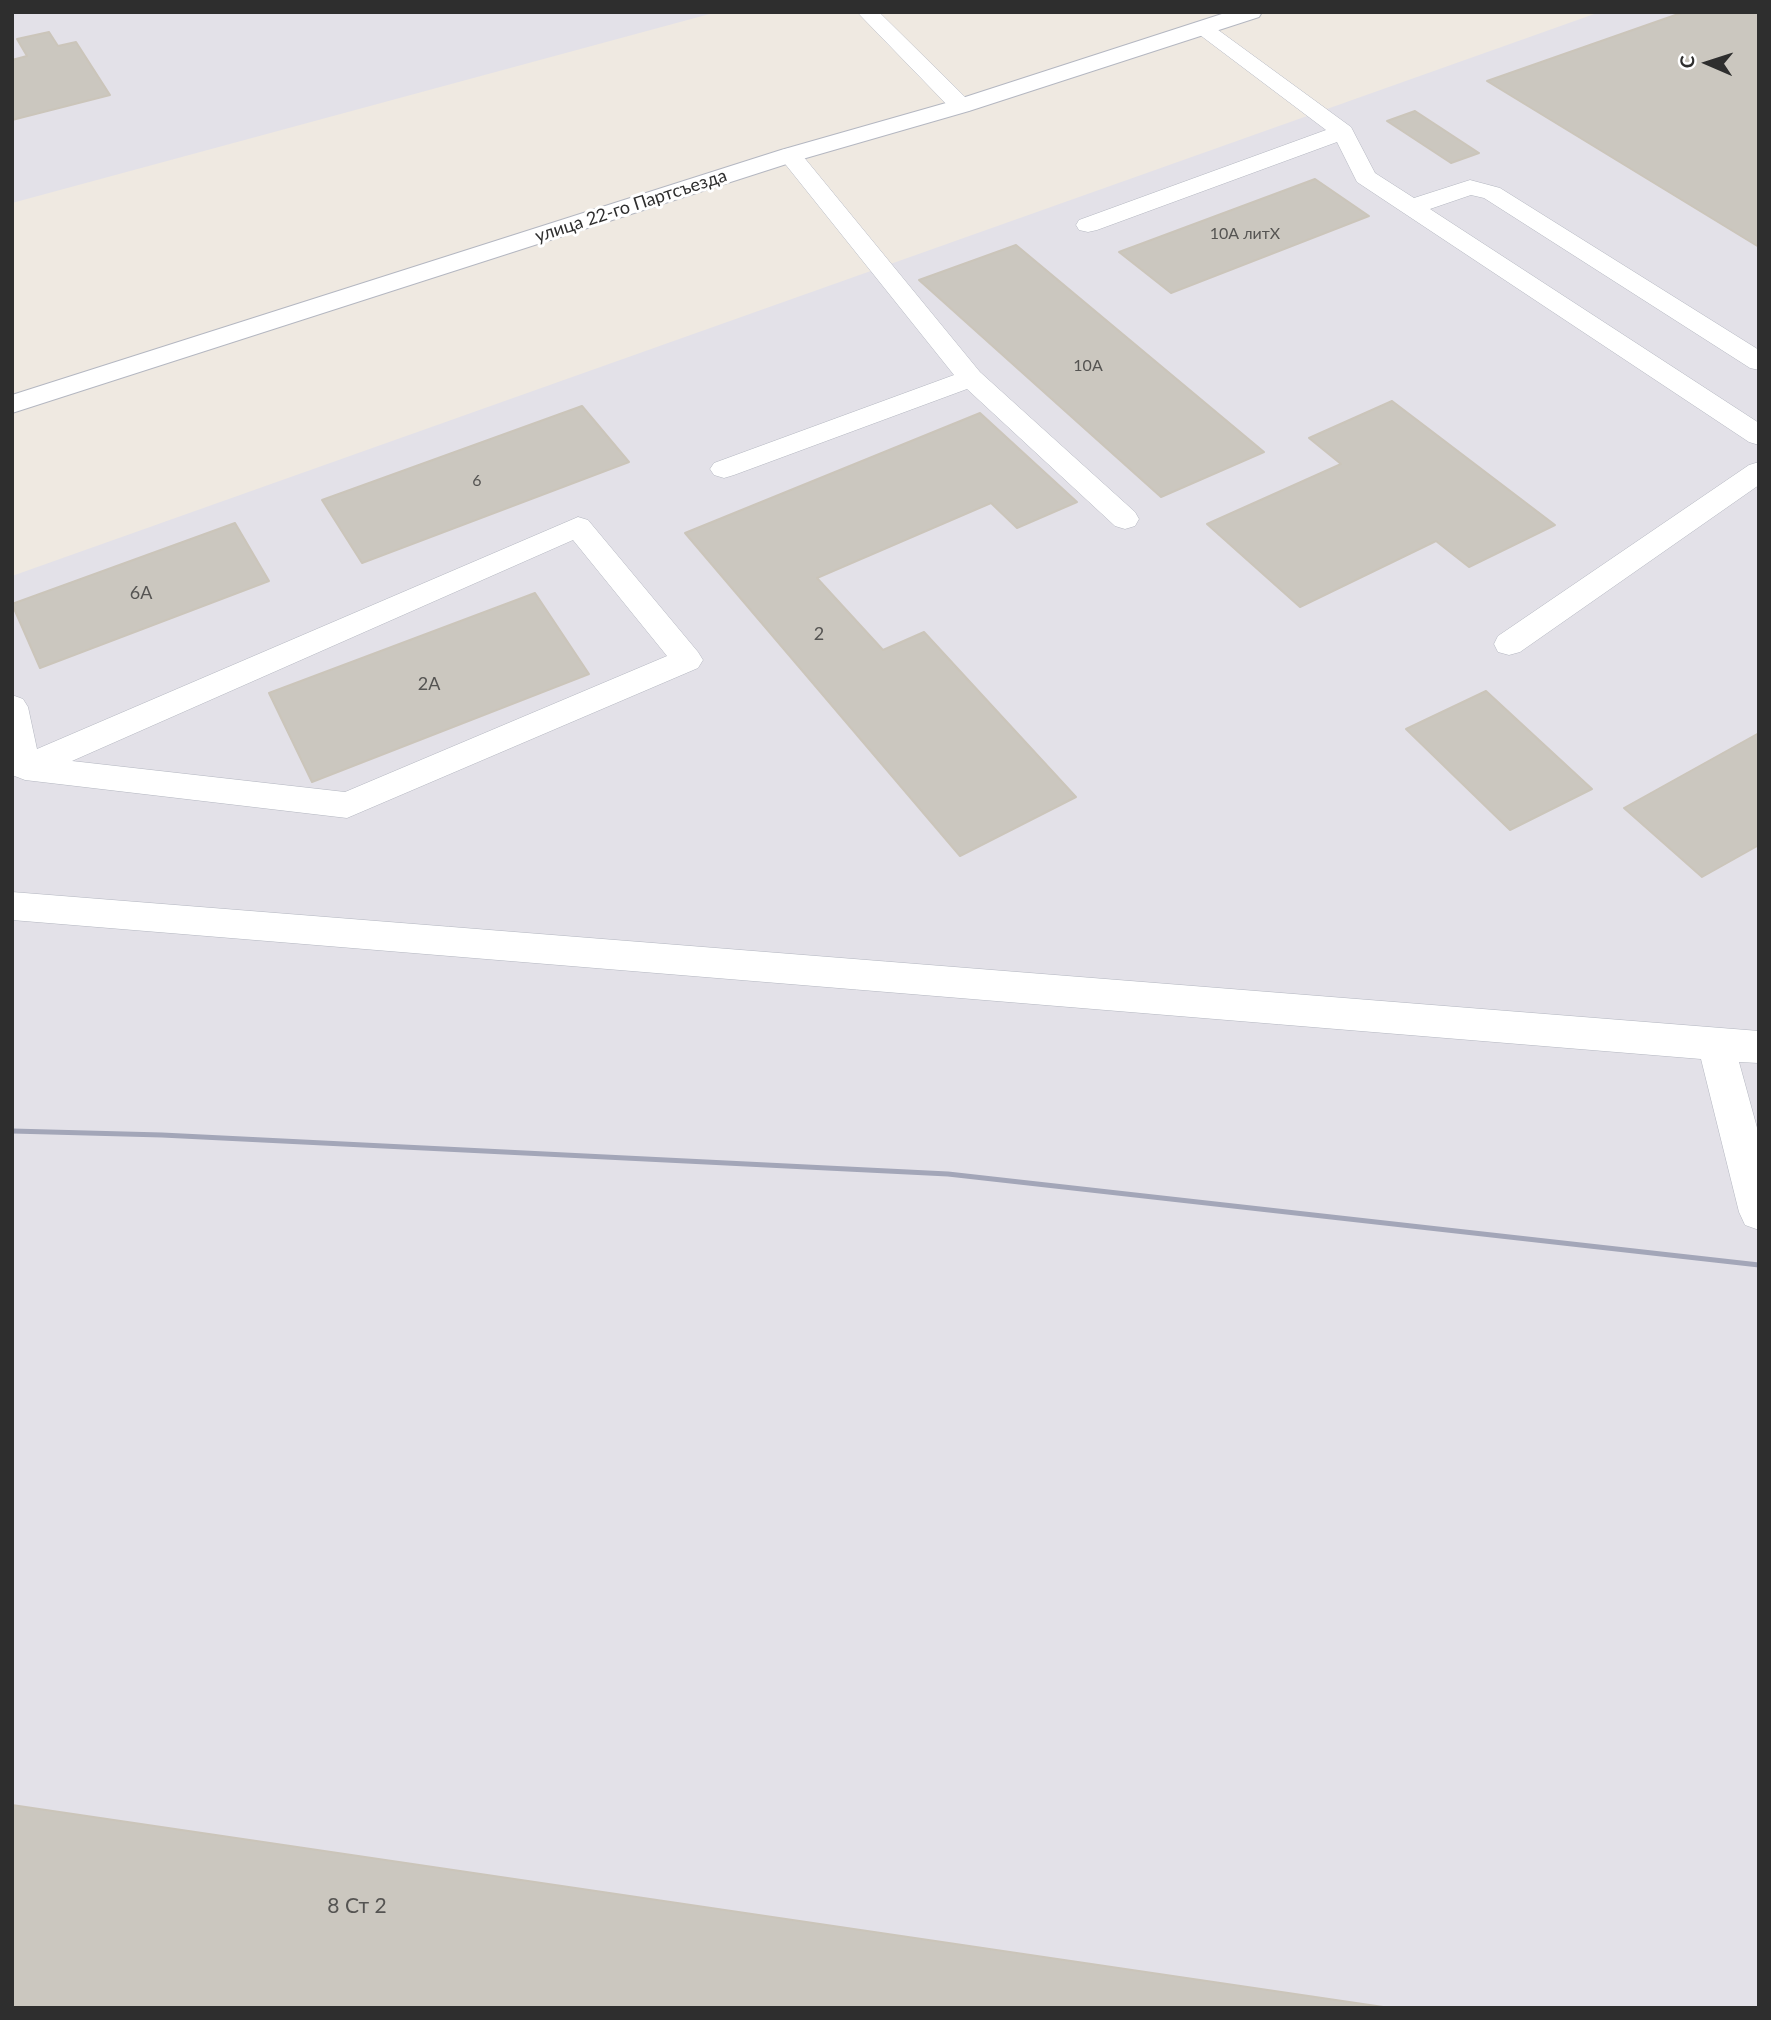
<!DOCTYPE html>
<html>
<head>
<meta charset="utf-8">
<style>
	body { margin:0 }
	#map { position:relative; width:1771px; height:2020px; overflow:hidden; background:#efe9e1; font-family:Lato,sans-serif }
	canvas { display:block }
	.frame { position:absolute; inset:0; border:14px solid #2e2e2e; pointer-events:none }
	.north { position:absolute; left:1673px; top:28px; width:70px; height:70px; -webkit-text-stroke:5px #fff; paint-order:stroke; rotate:273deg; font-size:19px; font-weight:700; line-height:28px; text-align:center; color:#2e2e2e }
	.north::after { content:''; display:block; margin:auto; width:24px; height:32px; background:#2e2e2e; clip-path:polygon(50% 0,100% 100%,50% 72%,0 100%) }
</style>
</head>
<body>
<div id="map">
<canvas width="1771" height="2020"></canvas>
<div class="frame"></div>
<div class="north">С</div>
</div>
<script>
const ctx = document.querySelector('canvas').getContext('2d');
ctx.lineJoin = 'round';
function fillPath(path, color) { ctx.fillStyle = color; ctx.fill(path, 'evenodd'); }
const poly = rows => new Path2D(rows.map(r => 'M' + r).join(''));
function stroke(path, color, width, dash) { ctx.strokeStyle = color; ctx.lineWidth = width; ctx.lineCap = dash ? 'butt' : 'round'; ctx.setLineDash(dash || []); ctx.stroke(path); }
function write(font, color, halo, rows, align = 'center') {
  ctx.font = font + ' Lato,sans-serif'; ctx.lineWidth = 6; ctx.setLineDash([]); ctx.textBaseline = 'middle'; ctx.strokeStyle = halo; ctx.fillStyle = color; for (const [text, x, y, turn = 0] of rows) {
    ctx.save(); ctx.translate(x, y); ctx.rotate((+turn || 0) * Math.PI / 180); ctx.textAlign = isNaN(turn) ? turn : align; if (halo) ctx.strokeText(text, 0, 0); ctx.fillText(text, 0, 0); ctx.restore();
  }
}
fillPath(poly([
	[12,12,717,12,12,203],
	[1600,12,1759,12,1759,2008,12,2008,12,576]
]), '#e3e1e8');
const building = poly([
	[1684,12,1759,12,1759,247,1487,81,1684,12],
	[49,32,58,46,76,42,110,95,12,120,12,60,27,56,17,39,49,32],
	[1415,111,1479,153,1451,163,1387,121,1415,111],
	[1315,179,1369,216,1171,293,1119,252,1315,179],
	[1016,245,1264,452,1161,497,919,280,1016,245],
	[1392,401,1555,525,1469,567,1436,541,1300,607,1207,524,1341,464,1309,438,1392,401],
	[582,406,629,462,362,563,322,500,582,406],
	[980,413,1077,502,1017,528,991,503,817,578,883,650,924,632,1076,797,960,856,685,533,980,413],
	[235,523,269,581,40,668,12,604,235,523],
	[535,593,589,674,312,782,269,693,535,593],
	[1486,691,1592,789,1510,830,1406,729,1486,691],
	[1759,733,1759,845,1702,877,1624,808,1759,733],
	[12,1805,1390,2008,12,2008,12,1805]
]);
fillPath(building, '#cbc7bf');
stroke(building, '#cbc5ba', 2);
const lane = poly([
	[857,12,879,12,969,101,972,106,969,111,953,111,857,12],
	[1203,22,1210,24,1351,127,1375,173,1414,198,1470,180,1500,188,1759,350,1759,370,1750,368,1484,198,1471,195,1430,209,1759,423,1759,445,1749,442,1357,182,1337,142,1097,230,1088,232,1079,230,1076,225,1079,220,1326,130,1196,32,1192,28,1196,24,1203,22],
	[790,148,798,150,980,372,1135,512,1139,519,1135,526,1125,529,1115,526,967,389,734,475,724,478,714,475,710,469,714,463,954,375,778,155,782,150,790,148],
	[1759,462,1759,485,1520,652,1509,655,1498,652,1494,644,1498,636,1749,465,1759,462],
	[578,517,588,520,698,652,703,660,698,668,347,818,25,780,12,775,12,695,23,699,28,707,37,749,578,517],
	[573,540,667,656,345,792,72,761,573,540],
	[12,892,1759,1031,1759,1063,1739,1062,1759,1135,1759,1230,1745,1225,1739,1212,1701,1059,12,920,12,892]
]);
const secondary = poly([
	[1228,12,1262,12,1259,17,969,111,799,160,12,413,12,395,781,150,953,101,1228,12]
]);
stroke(lane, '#b4b7c1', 1);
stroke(secondary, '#b4b7c1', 2);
fillPath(lane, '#fff');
fillPath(secondary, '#fff');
stroke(poly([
	[12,1131,162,1135,948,1174,1759,1265]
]), '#a3a6b8', 5);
write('16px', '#555452', null, [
	["10А литХ",1245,234],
	["10А",1088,366],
	["6",477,481]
]);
write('18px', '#2e2e2e', '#fff', [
	["улица 22-го Партсъезда",631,206,-18]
]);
write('18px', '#555452', null, [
	["6А",141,593],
	["2",819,634],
	["2А",429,684]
]);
write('21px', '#555452', null, [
	["8 Ст 2",357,1906]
]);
</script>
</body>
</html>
